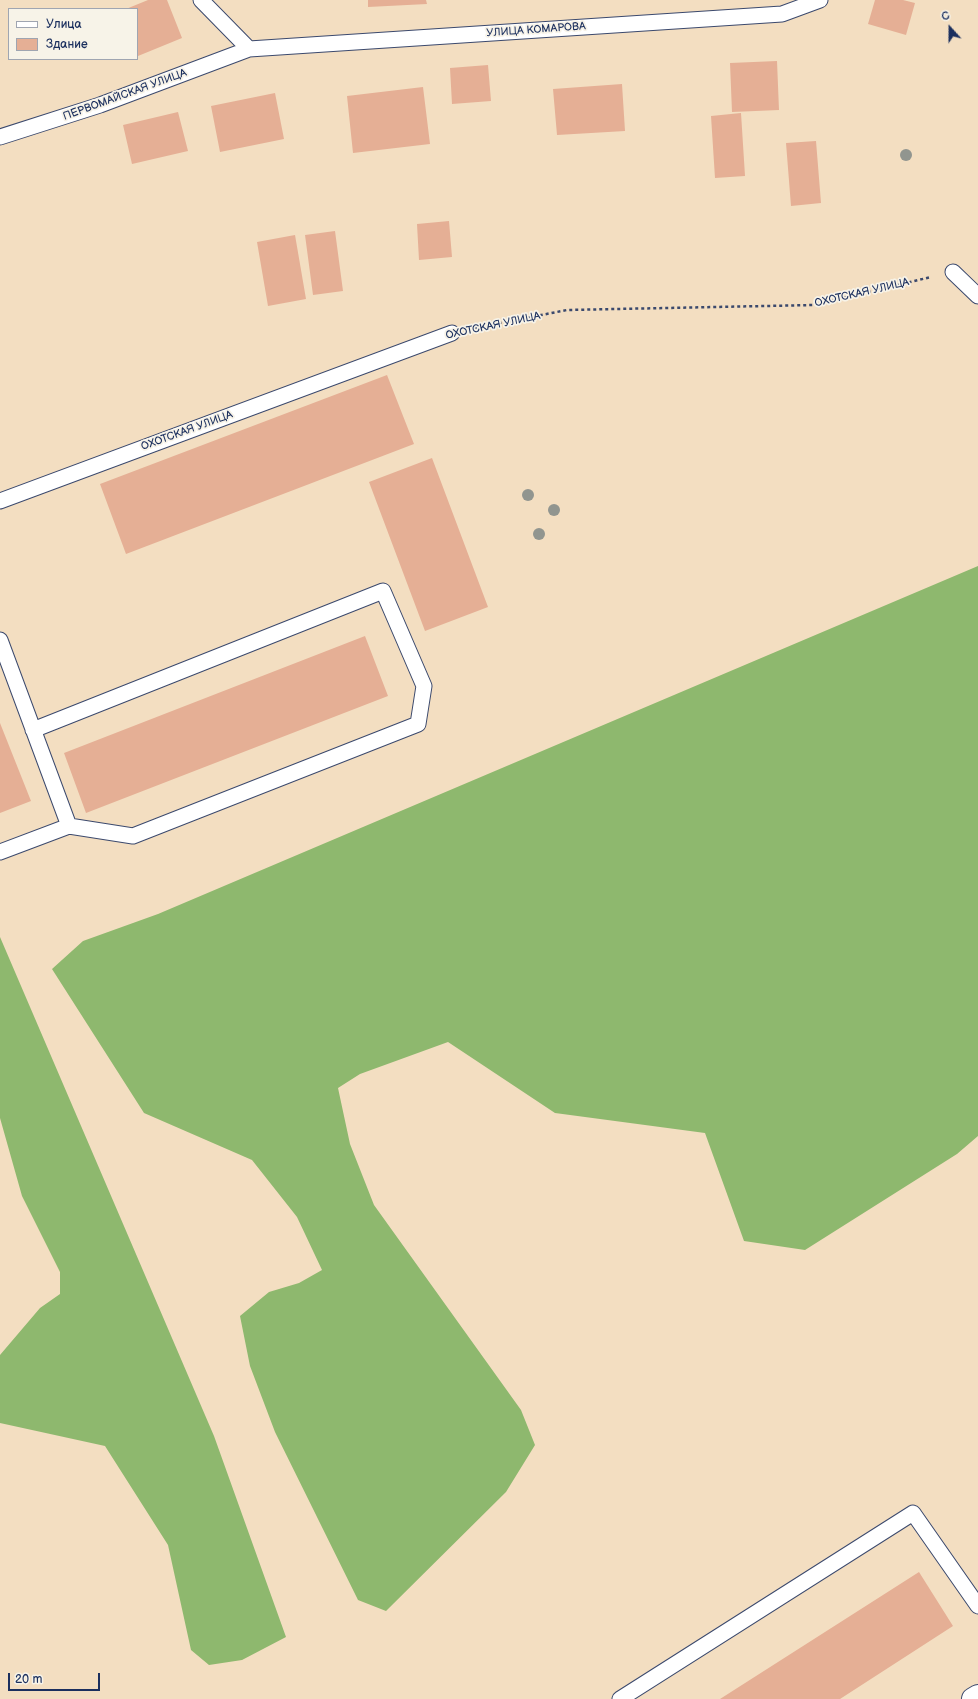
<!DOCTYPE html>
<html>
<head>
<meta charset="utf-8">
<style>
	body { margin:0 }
	#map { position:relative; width:978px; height:1699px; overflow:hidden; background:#f3dec1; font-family:"Balsamiq Sans",sans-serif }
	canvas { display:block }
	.legend { position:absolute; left:8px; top:8px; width:130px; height:52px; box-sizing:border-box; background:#f7f3e8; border:1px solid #9fa5b1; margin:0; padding:5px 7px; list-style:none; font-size:12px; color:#1b2f5e }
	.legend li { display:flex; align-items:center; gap:8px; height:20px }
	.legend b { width:20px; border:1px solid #9fa5b1 }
	.north { position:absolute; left:930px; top:8px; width:40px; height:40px; -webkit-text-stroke:3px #f7f3e8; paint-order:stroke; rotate:339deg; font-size:11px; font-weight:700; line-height:16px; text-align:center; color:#1b2f5e }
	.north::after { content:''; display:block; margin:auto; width:14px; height:18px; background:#1b2f5e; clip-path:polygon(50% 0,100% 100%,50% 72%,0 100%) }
	.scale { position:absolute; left:8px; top:1673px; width:92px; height:18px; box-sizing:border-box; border:2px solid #1b2f5e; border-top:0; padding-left:5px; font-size:12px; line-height:14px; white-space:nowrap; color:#1b2f5e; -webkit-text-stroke:3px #f7f3e8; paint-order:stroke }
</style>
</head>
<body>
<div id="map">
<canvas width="978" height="1699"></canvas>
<ul class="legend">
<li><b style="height:5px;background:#fff"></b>Улица</li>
<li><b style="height:11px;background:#e5af95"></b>Здание</li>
</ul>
<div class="north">С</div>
<div class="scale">20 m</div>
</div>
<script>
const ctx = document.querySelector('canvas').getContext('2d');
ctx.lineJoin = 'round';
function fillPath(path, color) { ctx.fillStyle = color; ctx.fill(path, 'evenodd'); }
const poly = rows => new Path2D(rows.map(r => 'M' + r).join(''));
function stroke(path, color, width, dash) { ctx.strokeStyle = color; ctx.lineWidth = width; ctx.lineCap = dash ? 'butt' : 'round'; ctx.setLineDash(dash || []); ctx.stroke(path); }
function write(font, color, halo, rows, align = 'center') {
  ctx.font = font + ' "Balsamiq Sans",sans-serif'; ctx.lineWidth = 3.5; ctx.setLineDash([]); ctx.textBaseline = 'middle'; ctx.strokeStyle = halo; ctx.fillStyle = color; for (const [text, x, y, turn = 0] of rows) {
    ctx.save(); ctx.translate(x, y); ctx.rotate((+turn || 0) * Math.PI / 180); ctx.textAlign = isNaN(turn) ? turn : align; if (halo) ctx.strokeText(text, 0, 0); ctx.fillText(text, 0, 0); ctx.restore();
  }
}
fillPath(poly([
	[978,566,978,1136,957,1154,805,1250,744,1241,705,1133,555,1113,448,1042,360,1074,338,1088,350,1144,374,1205,521,1410,535,1445,506,1492,386,1611,358,1600,275,1432,250,1366,240,1316,269,1292,299,1283,322,1270,297,1217,252,1160,144,1113,52,969,83,941,158,914],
	[0,937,214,1436,286,1637,242,1660,209,1665,191,1650,168,1545,105,1446,0,1423,0,1355,40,1308,60,1294,60,1272,22,1196,0,1118]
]), '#8eb86e');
fillPath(poly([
	[148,0,167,0,182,38,138,56,137,9,126,9],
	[368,0,426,0,427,4,368,7],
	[875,0,903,0,915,3,906,35,868,24],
	[777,61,779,110,732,112,730,63],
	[488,65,491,101,452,104,450,68],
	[622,84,625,131,557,135,553,89],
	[423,87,430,144,353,153,347,96],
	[275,93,284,139,220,152,211,106],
	[178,112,188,151,132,164,123,125],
	[741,113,745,176,715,178,711,116],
	[816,141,821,203,791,206,786,143],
	[449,221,452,257,419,260,417,224],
	[335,231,343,291,313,295,305,235],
	[295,235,306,299,268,306,257,242],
	[387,375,414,444,126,554,100,484],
	[432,458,488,607,425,631,369,482],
	[365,636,388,696,86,813,64,753],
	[0,723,31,801,0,813],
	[919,1572,953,1626,840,1699,720,1699]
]), '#e5af95');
const service = poly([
	[201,0,249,49],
	[0,137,100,105,249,49,782,14,820,0],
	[953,272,978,296],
	[0,501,452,333],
	[0,640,69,826,133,836,418,724,424,686,383,591,33,730],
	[0,852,69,826],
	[620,1699,913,1513,978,1606]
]);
const minor = poly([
	[973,1699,978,1696]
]);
stroke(service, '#3b496d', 17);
stroke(minor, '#3b496d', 24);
stroke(poly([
	[475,328,567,310,814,305,931,277]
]), '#3b496d', 2.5, [3, 3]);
stroke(service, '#fff', 15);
stroke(minor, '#fff', 22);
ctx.fillStyle = '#91958f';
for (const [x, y] of [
	[906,155],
	[528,495],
	[554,510],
	[539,534]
]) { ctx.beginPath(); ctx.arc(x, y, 6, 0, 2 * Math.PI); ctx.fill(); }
write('11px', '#1b2f5e', '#f7f3e8', [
	["УЛИЦА КОМАРОВА",536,30,-4],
	["ПЕРВОМАЙСКАЯ УЛИЦА",125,95,-20],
	["ОХОТСКАЯ УЛИЦА",862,293,-13],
	["ОХОТСКАЯ УЛИЦА",493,326,-12],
	["ОХОТСКАЯ УЛИЦА",187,431,-20]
]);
</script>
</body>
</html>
